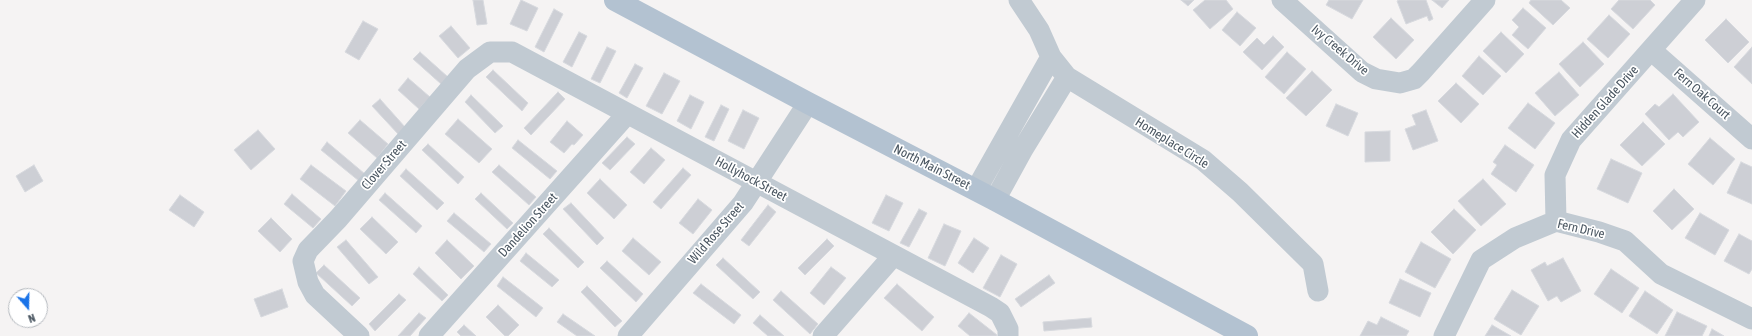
<!DOCTYPE html>
<html>
<head>
<meta charset="utf-8">
<style>
	body { margin:0 }
	#map { position:relative; width:1752px; height:336px; overflow:hidden; background:#f5f3f3; font-family:"Asap Condensed",sans-serif }
	canvas { display:block }
	.north { position:absolute; left:8px; top:288px; width:40px; height:40px; box-sizing:border-box; background:#fff; border:1px solid #b7bbc0; border-radius:50%; rotate:160deg; font-size:11px; font-weight:700; line-height:16px; text-align:center; color:#4a5661 }
	.north::after { content:''; display:block; margin:auto; width:14px; height:18px; background:#1a73e8; clip-path:polygon(50% 0,100% 100%,50% 72%,0 100%) }
</style>
</head>
<body>
<div id="map">
<canvas width="1752" height="336"></canvas>
<div class="north">N</div>
</div>
<script>
const ctx = document.querySelector('canvas').getContext('2d');
ctx.lineJoin = 'round';
function fillPath(path, color) { ctx.fillStyle = color; ctx.fill(path, 'evenodd'); }
const poly = rows => new Path2D(rows.map(r => 'M' + r).join(''));
function stroke(path, color, width, dash) { ctx.strokeStyle = color; ctx.lineWidth = width; ctx.lineCap = dash ? 'butt' : 'round'; ctx.setLineDash(dash || []); ctx.stroke(path); }
function write(font, color, halo, rows, align = 'center') {
  ctx.font = font + ' "Asap Condensed",sans-serif'; ctx.lineWidth = 3.5; ctx.setLineDash([]); ctx.textBaseline = 'middle'; ctx.strokeStyle = halo; ctx.fillStyle = color; for (const [text, x, y, turn = 0] of rows) {
    ctx.save(); ctx.translate(x, y); ctx.rotate((+turn || 0) * Math.PI / 180); ctx.textAlign = isNaN(turn) ? turn : align; if (halo) ctx.strokeText(text, 0, 0); ctx.fillText(text, 0, 0); ctx.restore();
  }
}
const building = poly([
	[473,0,483,0,487,24,477,25,473,0],
	[521,0,538,8,527,31,510,24,521,0],
	[1181,0,1194,0,1188,6,1181,0],
	[1205,0,1226,0,1233,9,1210,29,1193,10,1205,0],
	[1329,0,1363,0,1352,19,1326,5,1329,0],
	[1399,0,1426,0,1433,19,1429,21,1427,16,1406,24,1397,1,1399,0],
	[1432,0,1449,0,1442,8,1432,0],
	[1531,0,1561,0,1570,8,1553,25,1529,3,1531,0],
	[1619,0,1650,0,1655,5,1633,29,1611,9,1619,0],
	[1523,8,1546,28,1528,49,1512,35,1519,27,1512,20,1523,8],
	[554,9,563,14,544,52,535,47,554,9],
	[1237,12,1256,28,1240,46,1222,30,1237,12],
	[1609,15,1630,34,1608,58,1587,39,1609,15],
	[1391,18,1414,40,1396,59,1373,37,1391,18],
	[1726,19,1749,42,1728,63,1705,40,1726,19],
	[363,21,378,29,359,60,345,52,363,21],
	[451,26,470,48,458,58,439,36,451,26],
	[579,32,587,36,572,67,563,62,579,32],
	[1501,32,1524,54,1506,73,1483,51,1501,32],
	[1273,36,1284,47,1262,70,1243,52,1257,38,1264,45,1273,36],
	[1583,42,1604,64,1580,87,1559,64,1583,42],
	[607,47,616,51,600,83,591,79,607,47],
	[1752,47,1752,84,1734,67,1752,47],
	[420,52,448,77,441,84,413,59,420,52],
	[1287,52,1306,69,1284,94,1265,77,1287,52],
	[1479,56,1501,76,1483,95,1462,76,1479,56],
	[635,64,643,68,627,98,619,93,635,64],
	[493,70,528,103,522,111,486,77,493,70],
	[1312,71,1332,90,1306,116,1286,98,1312,71],
	[1559,72,1579,95,1555,116,1535,93,1559,72],
	[664,73,680,81,662,114,646,106,664,73],
	[408,78,430,97,419,109,398,90,408,78],
	[1456,83,1479,104,1461,123,1438,101,1456,83],
	[558,92,565,99,531,135,524,128,558,92],
	[1673,94,1699,122,1683,137,1678,132,1669,140,1645,114,1655,104,1659,107,1673,94],
	[471,95,503,126,495,133,465,102,471,95],
	[690,95,704,102,691,129,677,121,690,95],
	[380,99,405,127,398,134,372,106,380,99],
	[1528,103,1555,123,1535,149,1508,128,1528,103],
	[1336,104,1358,113,1348,136,1326,126,1336,104],
	[721,105,729,109,714,141,705,137,721,105],
	[743,110,759,118,744,149,728,141,743,110],
	[1426,110,1438,141,1413,150,1405,129,1416,125,1412,115,1426,110],
	[458,119,492,149,479,163,445,134,458,119],
	[360,120,388,144,377,158,348,133,360,120],
	[567,121,583,135,574,145,572,144,564,153,550,142,567,121],
	[1643,122,1665,144,1642,166,1620,145,1643,122],
	[258,130,275,149,251,170,234,150,258,130],
	[1390,131,1390,161,1365,162,1365,132,1390,131],
	[627,137,635,144,610,170,602,163,627,137],
	[1710,138,1735,159,1713,185,1688,164,1710,138],
	[518,140,557,171,550,179,512,148,518,140],
	[327,142,365,174,359,181,321,150,327,142],
	[428,144,464,177,458,184,422,150,428,144],
	[1505,145,1534,165,1516,192,1491,174,1497,165,1493,162,1505,145],
	[651,148,665,160,644,184,630,172,651,148],
	[1611,159,1642,173,1628,203,1597,189,1611,159],
	[1741,162,1752,167,1752,204,1727,193,1741,162],
	[34,165,43,181,25,192,16,176,34,165],
	[311,165,346,191,335,206,300,179,311,165],
	[499,165,536,197,529,205,492,172,499,165],
	[683,168,691,175,661,209,653,202,683,168],
	[406,169,444,203,437,210,400,176,406,169],
	[600,179,627,205,614,219,587,193,600,179],
	[1483,179,1506,204,1481,226,1458,201,1483,179],
	[1674,189,1694,209,1672,230,1653,211,1674,189],
	[385,193,422,226,416,233,379,200,385,193],
	[481,193,513,223,507,229,475,199,481,193],
	[292,194,321,219,313,228,284,204,292,194],
	[180,195,204,212,194,227,169,210,180,195],
	[886,195,903,203,889,231,872,223,886,195],
	[698,199,712,210,693,234,679,223,698,199],
	[571,203,604,238,597,245,563,209,571,203],
	[768,205,776,212,749,246,741,240,768,205],
	[919,209,927,213,909,247,900,243,919,209],
	[1454,209,1476,230,1453,254,1431,232,1454,209],
	[454,213,491,244,484,252,447,221,454,213],
	[1700,213,1729,230,1715,255,1685,238,1700,213],
	[372,217,398,242,386,254,360,229,372,217],
	[271,218,292,239,280,252,258,231,271,218],
	[944,224,961,231,945,266,928,258,944,224],
	[549,228,584,262,578,268,543,234,549,228],
	[1739,234,1752,241,1752,269,1749,274,1724,261,1739,234],
	[633,238,661,262,649,275,622,251,633,238],
	[974,238,989,248,973,273,958,263,974,238],
	[827,239,834,246,805,275,798,268,827,239],
	[346,240,378,277,369,284,337,247,346,240],
	[447,240,474,266,461,279,435,253,447,240],
	[1421,242,1451,259,1435,288,1405,272,1421,242],
	[526,253,559,280,552,287,520,261,526,253],
	[1001,255,1017,264,1000,297,983,288,1001,255],
	[723,258,760,292,753,299,716,265,723,258],
	[1563,258,1581,291,1561,302,1557,296,1548,301,1531,270,1545,262,1547,266,1563,258],
	[607,261,643,294,636,302,600,268,607,261],
	[324,265,360,298,352,306,316,273,324,265],
	[419,267,448,295,442,301,413,274,419,267],
	[831,267,846,278,824,305,810,293,831,267],
	[1611,269,1639,288,1622,313,1594,294,1611,269],
	[1049,275,1055,283,1021,307,1015,299,1049,275],
	[503,277,543,308,536,317,497,286,503,277],
	[1400,279,1431,293,1420,317,1389,303,1400,279],
	[701,284,741,315,734,324,693,293,701,284],
	[897,284,934,317,922,331,884,298,897,284],
	[587,286,622,321,615,327,581,292,587,286],
	[282,289,288,307,261,317,254,299,282,289],
	[1512,290,1539,306,1521,335,1494,319,1512,290],
	[781,291,818,324,810,334,773,300,781,291],
	[1645,291,1673,310,1657,334,1629,316,1645,291],
	[399,294,406,300,375,331,369,324,399,294],
	[498,305,519,325,508,336,505,336,486,317,498,305],
	[1677,312,1707,326,1702,336,1665,336,1677,312],
	[419,313,426,318,410,336,398,336,419,313],
	[969,313,997,335,996,336,970,336,958,326,969,313],
	[563,314,595,336,577,336,557,322,563,314],
	[760,315,784,336,768,336,753,323,760,315],
	[1381,317,1409,331,1406,336,1360,336,1368,321,1377,325,1381,317],
	[1091,318,1092,327,1044,331,1043,322,1091,318],
	[464,325,476,336,461,336,457,332,464,325],
	[1492,325,1511,336,1485,336,1492,325],
	[1712,329,1724,336,1709,336,1712,329]
]);
fillPath(building, '#cdcfd5');
stroke(building, '#d7d9de', 1);
stroke(poly([
	[1019,0,1039,30,1051,57,1067,77,1203,160,1240,192,1313,264,1318,291],
	[1282,0,1362,72,1376,79,1400,83,1414,79,1421,72,1485,0],
	[1651,50,1752,139],
	[976,190,1051,57],
	[995,200,1023,149,1067,77],
	[1556,221,1555,175,1571,140,1695,0],
	[359,336,315,295,308,282,303,261,308,250,338,219,467,69,490,52,512,52,991,307,1000,313,1008,329,1008,336],
	[429,336,627,114],
	[628,336,743,203,808,103],
	[823,336,893,256],
	[1444,336,1481,260,1515,238,1556,221,1599,232,1625,241,1661,274,1752,319]
]), '#c1cad2', 21);
stroke(poly([
	[615,0,808,103,995,200,1247,336]
]), '#b3c2d1', 22);
write('13px', '#4a5661', '#fff', [
	["Ivy Creek Drive",1340,50,40],
	["Fern Oak Court",1702,94,41],
	["Hidden Glade Drive",1605,102,-48],
	["Homeplace Circle",1172,143,32],
	["Clover Street",384,165,-49],
	["North Main Street",932,167,27],
	["Hollyhock Street",751,179,28],
	["Dandelion Street",528,225,-48],
	["Fern Drive",1581,229,13],
	["Wild Rose Street",716,233,-49]
]);
</script>
</body>
</html>
